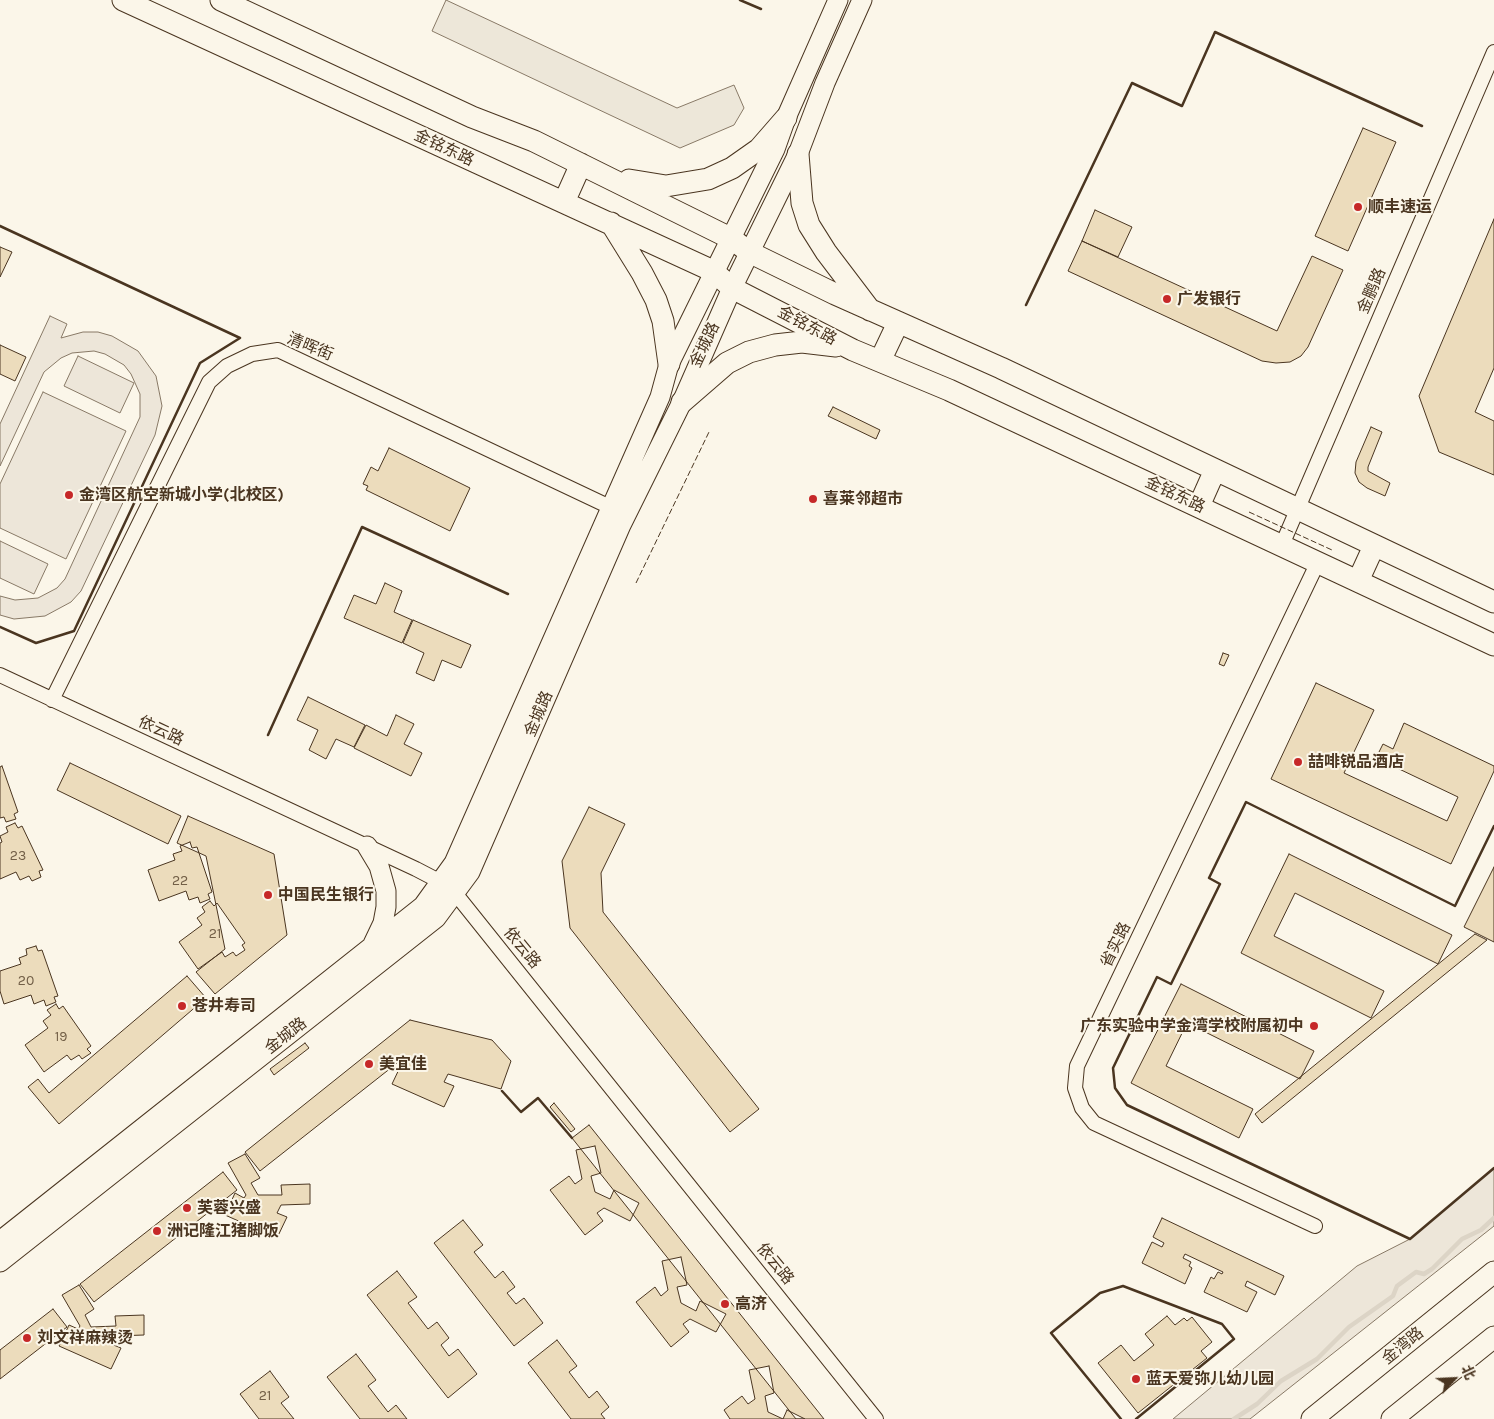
<!DOCTYPE html>
<html>
<head>
<meta charset="utf-8">
<style>
	body { margin:0 }
	#map { position:relative; width:1494px; height:1419px; overflow:hidden; background:#fbf6e9; font-family:Karla,"Noto Sans SC",sans-serif }
	canvas { display:block }
	.north { position:absolute; left:1429px; top:1354px; width:50px; height:50px; -webkit-text-stroke:4px #fbf6e9; paint-order:stroke; rotate:65deg; font-size:14px; font-weight:700; line-height:20px; text-align:center; color:#4a3520 }
	.north::after { content:''; display:block; margin:auto; width:18px; height:22px; background:#4a3520; clip-path:polygon(50% 0,100% 100%,50% 72%,0 100%) }
</style>
</head>
<body>
<div id="map">
<canvas width="1494" height="1419"></canvas>
<div class="north">北</div>
</div>
<script>
const ctx = document.querySelector('canvas').getContext('2d');
ctx.lineJoin = 'round';
function fillPath(path, color) { ctx.fillStyle = color; ctx.fill(path, 'evenodd'); }
const poly = rows => new Path2D(rows.map(r => 'M' + r).join(''));
function stroke(path, color, width, dash) { ctx.strokeStyle = color; ctx.lineWidth = width; ctx.lineCap = dash ? 'butt' : 'round'; ctx.setLineDash(dash || []); ctx.stroke(path); }
function write(font, color, halo, rows, align = 'center') {
  ctx.font = font + ' Karla,"Noto Sans SC",sans-serif'; ctx.lineWidth = 4; ctx.setLineDash([]); ctx.textBaseline = 'middle'; ctx.strokeStyle = halo; ctx.fillStyle = color; for (const [text, x, y, turn = 0] of rows) {
    ctx.save(); ctx.translate(x, y); ctx.rotate((+turn || 0) * Math.PI / 180); ctx.textAlign = isNaN(turn) ? turn : align; if (halo) ctx.strokeText(text, 0, 0); ctx.fillText(text, 0, 0); ctx.restore();
  }
}
const green = poly([
	[50,316,67,324,61,338,83,332,98,332,112,336,138,351,156,376,162,406,155,435,81,591,71,602,45,616,14,619,0,615,0,596,15,600,38,598,57,588,65,579,140,417,140,394,131,374,124,365,105,354,94,351,72,353,61,358,44,372,0,466,0,424,50,316],
	[78,356,134,383,120,413,64,386,78,356],
	[43,392,126,431,66,559,0,528,0,484,43,392],
	[0,541,48,564,34,594,0,578,0,541],
	[1494,1168,1494,1226,1250,1419,1173,1419,1357,1266,1410,1239,1494,1168]
]);
fillPath(green, '#ede6d9');
stroke(green, '#887966', 1);
const parking = poly([
	[446,0,677,108,734,85,744,108,734,125,680,148,432,31,446,0]
]);
fillPath(parking, '#ede7d9');
stroke(parking, '#887966', 1);
stroke(poly([
	[1234,1419,1257,1404,1281,1381,1317,1359,1349,1327,1393,1296,1397,1286,1416,1272,1424,1274,1432,1269,1462,1239,1481,1230,1494,1218]
]), '#dcd4c6', 4.5);
const building = poly([
	[1363,128,1396,142,1348,251,1315,236,1363,128],
	[1095,210,1132,227,1118,257,1082,241,1095,210],
	[1494,219,1494,368,1475,412,1494,421,1494,475,1439,452,1419,396,1494,219],
	[1082,241,1277,331,1312,256,1343,270,1308,347,1301,356,1290,362,1276,363,1262,361,1068,271,1082,241],
	[0,247,12,252,0,277,0,247],
	[0,345,26,357,15,381,0,374,0,345],
	[833,407,880,430,876,439,828,416,833,407],
	[1371,427,1382,432,1368,467,1368,471,1390,483,1385,496,1367,488,1359,482,1355,473,1356,462,1371,427],
	[389,448,470,488,450,531,366,490,368,486,363,484,371,467,378,471,389,448],
	[385,583,402,591,394,612,412,620,402,643,344,618,354,595,376,604,385,583],
	[413,620,471,645,461,668,442,660,434,681,416,673,424,653,403,643,413,620],
	[1223,653,1229,655,1224,666,1219,664,1223,653],
	[1316,683,1374,710,1344,773,1447,821,1458,797,1376,758,1383,744,1393,749,1404,723,1494,766,1494,771,1451,864,1271,779,1316,683],
	[308,697,365,725,354,747,336,739,326,759,309,750,318,730,297,720,308,697],
	[396,715,414,724,404,744,422,753,411,776,354,748,366,725,387,736,396,715],
	[70,763,181,816,168,844,57,790,70,763],
	[2,766,18,812,14,814,16,819,6,822,4,817,0,818,0,767,2,766],
	[589,807,625,824,601,873,603,912,759,1109,730,1132,570,928,562,861,589,807],
	[188,816,274,854,287,935,215,994,196,972,225,949,206,856,177,843,188,816],
	[15,823,18,828,22,826,43,870,39,871,41,877,32,881,29,876,20,880,16,872,0,879,0,843,2,842,0,836,8,832,6,827,15,823],
	[190,842,192,848,197,847,212,892,208,894,210,899,200,903,198,897,189,900,186,891,159,901,148,870,175,860,173,854,182,851,180,846,190,842],
	[1289,854,1452,935,1438,964,1295,893,1274,936,1384,991,1371,1018,1241,953,1289,854],
	[1494,867,1494,942,1464,927,1494,867],
	[210,901,214,906,217,903,245,943,242,945,245,950,236,956,233,952,225,957,222,952,198,969,179,942,202,925,197,918,205,912,202,907,210,901],
	[1475,934,1487,940,1262,1123,1255,1114,1475,934],
	[36,946,38,951,42,950,58,996,54,997,56,1002,46,1006,44,1000,34,1004,31,995,4,1004,0,991,0,971,21,964,19,958,27,955,26,949,36,946],
	[187,976,206,998,59,1124,28,1087,38,1079,49,1093,187,976],
	[1181,984,1314,1051,1300,1079,1187,1023,1166,1066,1253,1109,1239,1138,1131,1083,1181,984],
	[56,1004,59,1009,63,1006,91,1046,87,1049,91,1053,82,1059,79,1055,71,1060,67,1055,44,1072,25,1045,48,1028,43,1021,51,1015,47,1010,56,1004],
	[410,1020,492,1040,511,1061,501,1089,448,1074,444,1082,454,1086,444,1107,392,1084,402,1063,401,1060,260,1171,245,1152,410,1020],
	[305,1043,309,1048,274,1075,270,1069,305,1043],
	[554,1103,575,1129,571,1132,550,1107,554,1103],
	[589,1125,824,1419,796,1419,572,1138,589,1125],
	[595,1146,601,1173,591,1176,595,1192,610,1199,614,1190,639,1203,630,1221,604,1208,597,1213,603,1221,585,1235,550,1190,569,1176,575,1184,582,1179,576,1150,595,1146],
	[245,1154,260,1178,251,1183,258,1195,282,1195,281,1185,310,1184,310,1204,281,1205,277,1213,287,1217,277,1238,225,1215,235,1193,244,1198,246,1195,228,1163,245,1154],
	[223,1172,237,1190,94,1302,80,1284,223,1172],
	[1162,1218,1284,1276,1275,1295,1247,1281,1245,1286,1257,1292,1247,1312,1204,1292,1211,1277,1214,1279,1218,1272,1222,1274,1223,1272,1185,1254,1183,1258,1191,1262,1189,1266,1192,1268,1185,1284,1142,1263,1152,1242,1162,1247,1164,1243,1153,1237,1162,1218],
	[463,1220,483,1245,474,1252,495,1278,503,1271,515,1287,507,1293,516,1304,524,1298,543,1323,514,1346,434,1243,463,1220],
	[681,1257,687,1285,677,1287,681,1303,696,1311,700,1301,726,1314,716,1332,690,1319,683,1324,689,1332,671,1347,636,1302,655,1287,661,1296,668,1290,662,1261,681,1257],
	[397,1271,417,1297,408,1303,428,1329,437,1322,449,1338,441,1345,449,1356,458,1349,477,1374,448,1398,367,1295,397,1271],
	[79,1285,94,1309,85,1315,91,1327,116,1326,115,1316,144,1315,144,1335,115,1336,111,1344,121,1348,111,1369,59,1346,69,1325,78,1329,80,1326,62,1295,79,1285],
	[53,1309,67,1327,0,1379,0,1350,53,1309],
	[1167,1316,1175,1325,1184,1318,1187,1321,1192,1317,1212,1342,1201,1351,1207,1358,1138,1413,1098,1363,1121,1345,1134,1361,1154,1345,1145,1334,1167,1316],
	[557,1340,577,1366,569,1372,589,1398,597,1391,609,1407,601,1414,605,1419,571,1419,528,1363,557,1340],
	[356,1354,376,1380,368,1386,388,1412,396,1405,407,1419,360,1419,327,1377,356,1354],
	[769,1366,774,1393,765,1396,768,1412,783,1419,730,1419,724,1410,742,1396,748,1404,755,1399,749,1370,769,1366],
	[270,1371,289,1397,281,1403,294,1419,259,1419,240,1394,270,1371],
	[787,1410,805,1419,783,1419,787,1410]
]);
fillPath(building, '#ecdcbc');
stroke(building, '#4a3520', 1);
const street = poly([
	[1282,545,1494,52],
	[0,675,416,869,441,882,455,893,876,1419],
	[52,700,209,382,227,366,252,354,278,350,610,507],
	[1315,1226,1094,1123,1082,1108,1075,1088,1077,1066,1318,562]
]);
const secondary = poly([
	[367,846,379,866,386,891,386,907,383,923,373,944],
	[0,1241,423,906,454,863,660,397,669,364,775,149,786,118,838,0],
	[0,1262,436,918,470,872,621,525,682,402,732,288,798,154,825,83,862,0]
]);
const primary = poly([
	[123,0,713,271,732,288,853,350,949,390,1494,645],
	[221,0,472,117,534,141,732,239,749,252,835,294,1001,368,1494,602],
	[798,154,802,203,809,225,826,252,870,310],
	[629,180,666,186,708,179,732,168,759,149,786,118],
	[564,202,581,164],
	[611,223,642,273,656,300,663,321,669,364],
	[880,361,898,323],
	[682,402,727,363,749,352,775,345,802,342,836,346],
	[1199,506,1215,470],
	[1358,581,1374,546],
	[1312,1419,1494,1272],
	[1392,1419,1494,1337]
]);
stroke(street, '#4a3520', 16);
stroke(secondary, '#4a3520', 21);
stroke(primary, '#4a3520', 23);
stroke(street, '#fbf6e9', 14);
stroke(secondary, '#fbf6e9', 19);
stroke(primary, '#fbf6e9', 21);
stroke(poly([
	[1249,512,1332,550],
	[636,583,709,432]
]), '#4a3520', 1, [6, 2.5]);
stroke(poly([
	[740,0,761,9],
	[0,226,240,338],
	[1026,305,1132,83,1182,106,1215,32,1422,126],
	[0,627,36,643,74,631,200,363,240,338],
	[268,735,362,527,508,594],
	[1494,826,1455,906,1246,802,1209,878,1220,884,1171,984,1157,977,1113,1068,1115,1088,1127,1105,1410,1239,1494,1168],
	[502,1091,521,1112,538,1098,572,1138],
	[1121,1419,1051,1333,1100,1293,1123,1286,1222,1324,1234,1339,1136,1419]
]), '#4a3520', 2.5);
for (const [x, y, r, color] of [
	[1358,207,5,"#c62828"],
	[1167,299,5,"#c62828"],
	[69,495,5,"#c62828"],
	[813,499,5,"#c62828"],
	[1298,762,5,"#c62828"],
	[268,895,5,"#c62828"],
	[182,1006,5,"#c62828"],
	[1314,1026,5,"#c62828"],
	[369,1064,5,"#c62828"],
	[187,1208,5,"#c62828"],
	[157,1231,5,"#c62828"],
	[725,1304,5,"#c62828"],
	[27,1338,5,"#c62828"],
	[1136,1379,5,"#c62828"]
]) { const dot = new Path2D(); dot.arc(x, y, r, 0, 2 * Math.PI); ctx.fillStyle = color; ctx.fill(dot); stroke(dot, '#fbf6e9', 2); }
write('14px', '#725f47', null, [
	["23",18,856],
	["22",180,881],
	["21",215,934],
	["20",26,981],
	["19",61,1037],
	["21",265,1396]
]);
write('16px', '#4a3520', '#fbf6e9', [
	["金铭东路",444,148,25],
	["金鹏路",1372,291,-67],
	["金铭东路",807,326,28],
	["金城路",705,345,-65],
	["清晖街",310,347,22],
	["金铭东路",1175,495,25],
	["金城路",539,714,-67],
	["依云路",161,731,25],
	["省实路",1116,945,-64],
	["依云路",522,948,51],
	["金城路",286,1036,-38],
	["依云路",775,1264,51],
	["金湾路",1403,1346,-39]
]);
write('bold 16px', '#4a3520', '#fbf6e9', [
	["顺丰速运",1368,207],
	["广发银行",1177,299],
	["金湾区航空新城小学(北校区)",79,495],
	["喜莱邻超市",823,499],
	["喆啡锐品酒店",1308,762],
	["中国民生银行",278,895],
	["苍井寿司",192,1006],
	["广东实验中学金湾学校附属初中",1304,1026,"right"],
	["美宜佳",379,1064],
	["芙蓉兴盛",197,1208],
	["洲记隆江猪脚饭",167,1231],
	["高济",735,1304],
	["刘文祥麻辣烫",37,1338],
	["蓝天爱弥儿幼儿园",1146,1379]
], 'left');
</script>
</body>
</html>
